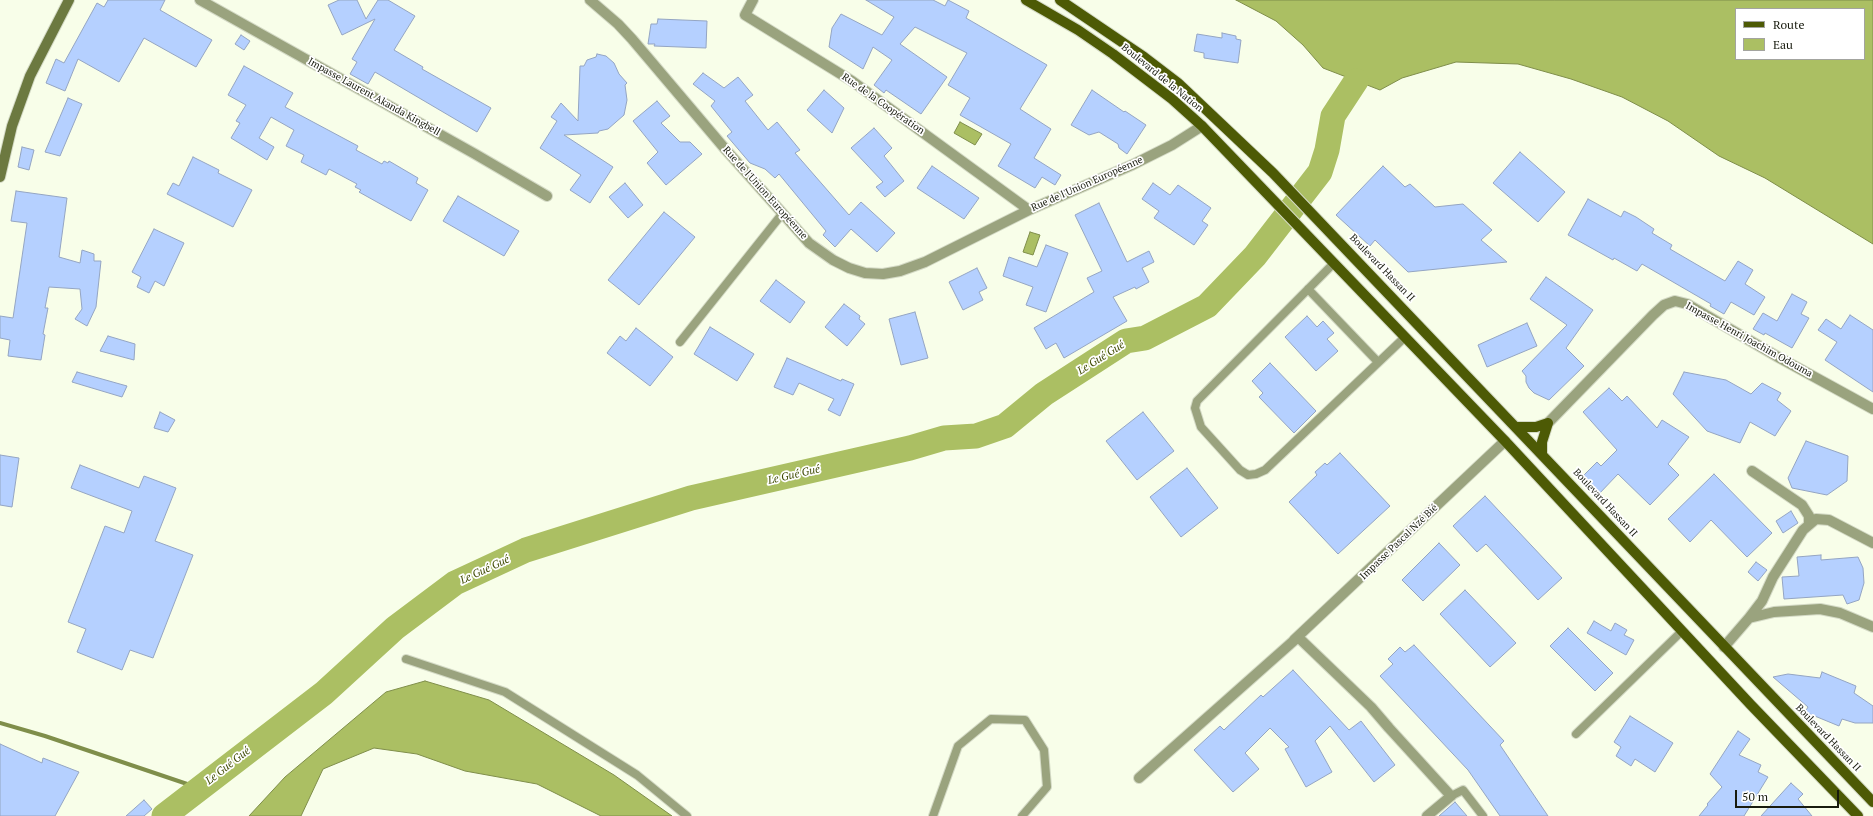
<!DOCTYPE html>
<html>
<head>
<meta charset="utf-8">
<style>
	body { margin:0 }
	#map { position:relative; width:1873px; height:816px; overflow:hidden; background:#f8fee9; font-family:"PT Serif",serif }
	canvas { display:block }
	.legend { position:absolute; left:1735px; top:8px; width:130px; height:52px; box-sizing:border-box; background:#fff; border:1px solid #a3a49f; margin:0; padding:5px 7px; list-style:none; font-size:12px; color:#181b0e }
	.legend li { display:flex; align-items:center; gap:8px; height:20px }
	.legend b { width:20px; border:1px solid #a3a49f }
	.scale { position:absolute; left:1735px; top:790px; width:104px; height:18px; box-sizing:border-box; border:2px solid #181b0e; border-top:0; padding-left:5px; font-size:12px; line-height:14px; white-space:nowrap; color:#181b0e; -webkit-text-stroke:3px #fff; paint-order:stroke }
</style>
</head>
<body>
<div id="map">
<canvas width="1873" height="816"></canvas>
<ul class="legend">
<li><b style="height:5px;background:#4d5a05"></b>Route</li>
<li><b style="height:11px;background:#abbf63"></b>Eau</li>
</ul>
<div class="scale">50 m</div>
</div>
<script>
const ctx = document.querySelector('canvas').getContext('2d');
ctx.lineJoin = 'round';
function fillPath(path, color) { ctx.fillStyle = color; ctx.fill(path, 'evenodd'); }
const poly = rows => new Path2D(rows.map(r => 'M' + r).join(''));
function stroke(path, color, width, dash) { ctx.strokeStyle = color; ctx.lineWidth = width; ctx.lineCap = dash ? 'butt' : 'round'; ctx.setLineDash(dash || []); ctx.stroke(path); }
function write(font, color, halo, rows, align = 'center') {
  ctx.font = font + ' "PT Serif",serif'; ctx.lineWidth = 3.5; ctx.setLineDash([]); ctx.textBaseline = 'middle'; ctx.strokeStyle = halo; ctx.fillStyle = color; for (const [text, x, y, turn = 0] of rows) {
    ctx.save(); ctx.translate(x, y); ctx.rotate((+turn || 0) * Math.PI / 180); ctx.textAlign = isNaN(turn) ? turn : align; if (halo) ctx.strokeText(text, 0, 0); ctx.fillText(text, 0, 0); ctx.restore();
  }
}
const water = poly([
	[1236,0,1873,0,1873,244,1765,178,1719,156,1668,121,1622,97,1571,79,1518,64,1456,62,1402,78,1380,90,1323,68,1303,45,1276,21,1236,0],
	[1736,9,1864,9,1864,59,1736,59,1736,9],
	[960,122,982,134,975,145,954,133,960,122],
	[1030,232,1040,235,1033,255,1023,252,1030,232],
	[425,681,489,700,614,775,672,816,601,816,537,784,465,771,417,754,374,748,323,769,301,816,249,816,285,777,386,692,425,681]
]);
fillPath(water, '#abbf63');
stroke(water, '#7f8e4a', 1);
stroke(poly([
	[0,723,45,736,199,788]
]), '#7f8e4a', 4);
stroke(poly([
	[164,816,324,693,395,628,455,583,526,550,691,498,910,448,944,438,976,436,1005,426,1044,394,1126,341,1145,338,1207,306,1255,256,1320,172,1327,150,1333,116,1356,81]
]), '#abbf63', 25);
const building = poly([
	[108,0,165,0,160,10,212,40,196,67,144,38,119,82,78,59,65,91,46,83,56,59,64,63,97,3,104,7,108,0],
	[339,0,357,0,366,19,378,0,388,0,415,16,394,50,423,67,422,69,491,108,477,132,375,72,368,84,350,74,357,62,352,59,375,19,342,35,328,5,339,0],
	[866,0,933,0,945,6,948,0,969,11,966,18,1047,65,1020,109,1051,129,1034,158,1061,175,1055,185,1042,177,1035,188,998,166,1011,144,960,115,970,98,948,85,967,53,915,27,900,44,947,77,921,114,886,90,884,93,874,85,892,60,873,47,863,69,829,47,832,28,841,14,882,35,894,17,866,0],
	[658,19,707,21,706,48,654,46,655,44,648,44,651,24,657,24,658,19],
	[1222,33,1236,36,1236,39,1241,40,1238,63,1204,58,1204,53,1194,51,1197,34,1222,38,1222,33],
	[241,35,250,41,244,50,235,44,241,35],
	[597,54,606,56,614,63,619,74,627,83,625,85,627,100,624,115,608,129,599,131,598,133,564,135,613,167,590,203,570,190,581,175,540,148,557,121,551,117,561,103,578,121,580,66,584,66,587,60,596,57,597,54],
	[244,66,293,93,285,107,358,146,356,150,382,164,384,161,388,163,389,161,418,178,416,183,428,190,411,221,359,192,361,190,355,187,357,184,329,169,326,175,301,162,304,155,286,146,294,130,271,117,259,138,274,147,267,160,231,138,240,123,236,121,246,105,228,95,244,66],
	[703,73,724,88,738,77,753,95,745,101,768,130,777,122,800,150,795,153,849,215,861,202,895,233,877,252,851,229,835,247,823,235,826,231,779,174,775,178,765,169,750,163,727,136,732,132,711,106,715,101,693,84,703,73],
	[824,90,844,108,832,133,807,110,824,90],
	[1092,90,1124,112,1125,111,1146,125,1127,154,1119,148,1118,144,1099,132,1089,135,1071,125,1092,90],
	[68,98,82,104,60,156,45,152,68,98],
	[657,101,670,116,661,123,680,142,690,142,702,154,666,185,647,163,658,152,633,121,657,101],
	[874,128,892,148,884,156,904,181,885,197,876,187,883,182,851,148,874,128],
	[22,147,34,150,29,170,18,167,22,147],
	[1520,152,1565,192,1538,222,1493,183,1520,152],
	[193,157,219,170,218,173,252,190,233,227,167,194,173,183,179,186,193,157],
	[932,166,979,198,964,219,917,188,932,166],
	[1383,166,1405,187,1410,184,1435,207,1463,204,1492,230,1481,240,1507,262,1408,272,1375,240,1370,246,1336,215,1383,166],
	[625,183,643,205,628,218,609,197,625,183],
	[1153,183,1170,195,1178,185,1211,208,1202,221,1208,225,1194,245,1154,218,1159,211,1142,199,1153,183],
	[16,191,67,198,59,257,80,263,82,250,94,254,94,261,101,261,96,307,87,326,75,319,82,309,80,289,49,287,45,308,48,308,43,334,45,335,41,360,8,356,10,340,0,338,0,316,13,318,27,223,11,221,16,191],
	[458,196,519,231,504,256,443,221,458,196],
	[1588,199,1621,217,1624,211,1636,217,1654,229,1652,233,1672,245,1670,249,1725,281,1738,261,1753,270,1745,284,1765,297,1754,315,1731,302,1724,314,1710,306,1711,304,1642,264,1637,271,1614,258,1613,260,1568,235,1588,199],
	[1099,203,1127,262,1149,251,1154,262,1142,268,1149,282,1136,289,1135,287,1113,297,1127,321,1064,358,1056,343,1046,349,1034,328,1094,292,1087,278,1102,271,1075,215,1099,203],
	[664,212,695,237,639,305,608,280,664,212],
	[154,229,184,243,164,286,155,281,149,293,137,287,141,277,132,272,154,229],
	[1046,245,1068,253,1046,312,1026,305,1033,287,1003,276,1009,257,1037,267,1046,245],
	[977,268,987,288,979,292,983,300,963,310,949,282,977,268],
	[1546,277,1593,310,1566,348,1584,366,1549,400,1534,393,1529,388,1526,382,1526,376,1522,371,1567,325,1530,299,1546,277],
	[776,280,805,302,790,323,760,301,776,280],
	[1792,294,1807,302,1801,314,1809,318,1792,348,1765,333,1764,335,1753,329,1763,313,1777,321,1792,294],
	[844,304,860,316,859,319,865,324,847,346,825,327,844,304],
	[915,312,928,358,901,365,889,319,915,312],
	[1850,315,1873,330,1873,392,1825,360,1837,342,1818,330,1826,319,1841,329,1850,315],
	[1307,316,1317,327,1323,321,1334,333,1327,339,1338,351,1316,371,1285,337,1307,316],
	[1527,323,1537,346,1487,367,1478,345,1527,323],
	[710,327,754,354,737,381,694,354,710,327],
	[636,328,673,357,650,386,607,353,620,336,626,341,636,328],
	[108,336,135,344,134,360,100,351,108,336],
	[787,358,841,381,842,379,854,384,840,416,828,410,834,399,799,383,793,395,774,387,787,358],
	[1270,363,1316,411,1294,433,1259,397,1263,393,1252,381,1270,363],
	[77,372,127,386,122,397,72,382,77,372],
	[1684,372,1726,380,1751,394,1762,383,1781,393,1777,400,1791,411,1775,436,1750,422,1740,443,1707,431,1673,394,1684,372],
	[1609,388,1622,401,1627,396,1657,428,1662,420,1689,437,1668,464,1679,475,1650,505,1618,474,1598,495,1581,478,1597,462,1601,466,1617,450,1583,412,1609,388],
	[160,412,175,420,168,432,154,428,160,412],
	[1143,412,1174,451,1137,480,1106,441,1143,412],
	[1806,441,1848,456,1847,481,1827,495,1792,488,1788,478,1806,441],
	[1340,453,1390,506,1338,554,1289,502,1317,475,1315,472,1325,463,1327,465,1340,453],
	[0,455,19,458,12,507,0,505,0,455],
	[80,465,139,488,144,476,176,488,155,541,193,555,153,658,130,650,122,670,77,652,86,629,68,622,105,526,124,533,132,511,71,488,80,465],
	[1187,468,1218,508,1181,537,1150,497,1187,468],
	[1714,474,1772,533,1747,557,1711,520,1690,542,1668,519,1714,474],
	[1485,496,1562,578,1538,600,1486,544,1477,552,1453,526,1485,496],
	[1791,511,1798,523,1783,533,1776,521,1791,511],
	[1439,543,1460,565,1423,601,1402,580,1439,543],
	[1821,555,1821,560,1858,557,1863,568,1864,583,1859,600,1847,604,1843,595,1784,599,1782,577,1799,576,1797,557,1821,555],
	[1756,562,1767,570,1758,581,1748,572,1756,562],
	[1465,590,1516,643,1490,667,1440,614,1465,590],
	[1594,621,1611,631,1615,623,1627,630,1624,635,1634,640,1626,655,1587,633,1594,621],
	[1568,628,1613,673,1595,691,1550,646,1568,628],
	[1414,645,1504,741,1500,745,1548,816,1500,816,1468,770,1380,676,1393,664,1388,659,1400,647,1405,652,1414,645],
	[1293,670,1349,730,1361,721,1395,765,1374,782,1330,726,1315,741,1332,772,1306,787,1285,749,1289,747,1270,728,1245,753,1259,769,1233,792,1194,750,1220,726,1224,730,1261,695,1263,697,1293,670],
	[1822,672,1856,686,1854,693,1873,706,1873,723,1855,723,1842,719,1839,726,1805,712,1808,707,1773,677,1788,674,1820,678,1822,672],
	[1630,716,1673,743,1655,772,1635,759,1631,766,1616,756,1621,747,1614,742,1630,716],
	[1738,731,1750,739,1739,755,1761,765,1758,772,1768,777,1744,816,1699,816,1708,805,1707,804,1722,787,1710,774,1738,731],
	[0,744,42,763,43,758,79,772,55,816,0,816,0,744],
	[1791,783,1803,794,1798,799,1812,816,1761,816,1791,783],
	[144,800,152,809,144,816,126,816,144,800],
	[1455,802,1467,816,1439,816,1455,802]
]);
fillPath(building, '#b5d0ff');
stroke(building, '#94a5c2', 1);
const service = poly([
	[1334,263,1197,401,1195,408,1201,427,1240,470,1248,475,1256,474,1265,470,1405,337],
	[1308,289,1378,362],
	[680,342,782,214],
	[406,659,505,692,637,775,687,816],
	[1576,734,1682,631],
	[1451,796,1463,790,1483,816],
	[933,816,958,746,991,719,1025,720,1044,750,1047,787,1022,816]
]);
const minor = poly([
	[200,0,475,154,547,196],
	[590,0,618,24,632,39,726,150,809,243,833,260,849,268,865,273,883,274,900,271,925,262,1029,210,1132,165,1172,145,1202,126],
	[753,0,745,15,852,81,1029,210],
	[1548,423,1653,315,1664,305,1675,301,1687,304,1778,357,1873,409],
	[1752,471,1802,505,1809,516,1809,524],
	[1749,618,1762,601,1773,577,1803,530,1816,519,1829,520,1873,543],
	[1294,640,1505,441],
	[1724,647,1749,618,1774,612,1820,609,1840,613,1873,627],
	[1139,778,1298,637,1371,707,1389,728,1451,796,1427,816]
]);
const secondary = poly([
	[0,177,12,126,30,76,69,0]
]);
const primary = poly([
	[1026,0,1078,30,1113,54,1172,99,1202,126,1505,441,1751,705,1858,816],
	[1060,0,1144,57,1178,83,1273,173,1873,802],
	[1517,427,1536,427,1548,423],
	[1542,453,1542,442,1548,423]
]);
stroke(service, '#d4dac6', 10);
stroke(minor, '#d4dac6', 12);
stroke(secondary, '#d4dac6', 12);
stroke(primary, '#d4dac6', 12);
stroke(service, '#9aa37e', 8);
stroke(minor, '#9aa37e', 10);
stroke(secondary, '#6c7940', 10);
stroke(primary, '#4d5a05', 10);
write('10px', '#181b0e', '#fff', [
	["Boulevard de la Nation",1162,78,39],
	["Impasse Laurent Akanda Kingbell",374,97,29],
	["Rue de la Coopération",883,104,35],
	["Rue de l'Union Européenne",1087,184,-24],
	["Rue de l'Union Européenne",765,193,48],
	["Boulevard Hassan II",1382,268,46],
	["Impasse Henri Joachim Odouma",1749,340,29],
	["Boulevard Hassan II",1605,503,47],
	["Impasse Pascal Nzé Bié",1399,542,-44],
	["Boulevard Hassan II",1828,738,46]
]);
write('italic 11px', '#414c05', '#fff', [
	["Le Gué Gué",1101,358,-32],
	["Le Gué Gué",794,475,-13],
	["Le Gué Gué",485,570,-25],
	["Le Gué Gué",228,766,-38]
]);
</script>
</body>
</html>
